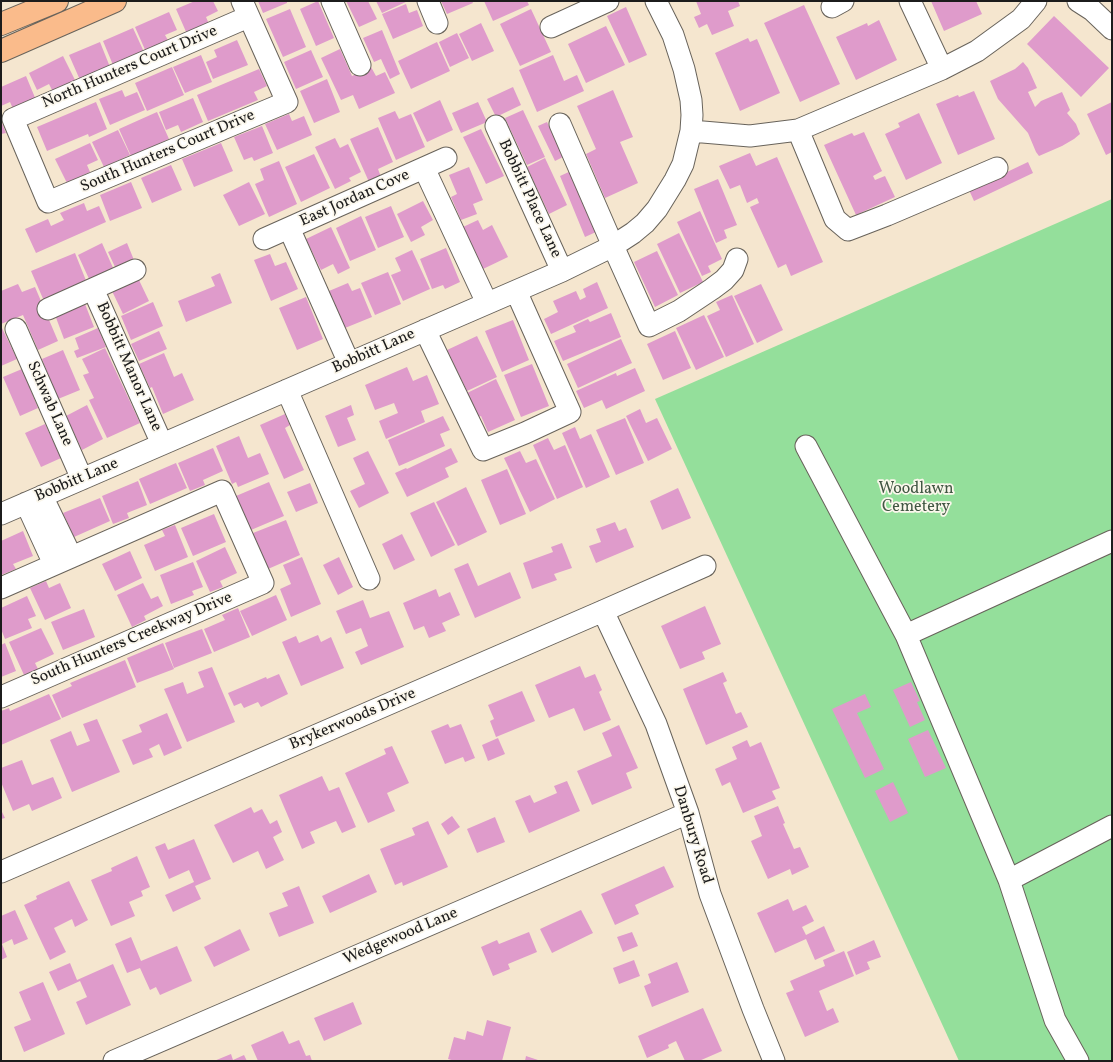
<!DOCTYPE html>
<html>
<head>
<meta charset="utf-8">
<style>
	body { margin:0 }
	#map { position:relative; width:1113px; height:1062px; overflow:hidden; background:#f5e6cf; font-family:Vollkorn,serif }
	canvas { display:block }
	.frame { position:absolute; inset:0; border:2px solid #1c1c1c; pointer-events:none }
</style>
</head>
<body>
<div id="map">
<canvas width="1113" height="1062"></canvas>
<div class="frame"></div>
</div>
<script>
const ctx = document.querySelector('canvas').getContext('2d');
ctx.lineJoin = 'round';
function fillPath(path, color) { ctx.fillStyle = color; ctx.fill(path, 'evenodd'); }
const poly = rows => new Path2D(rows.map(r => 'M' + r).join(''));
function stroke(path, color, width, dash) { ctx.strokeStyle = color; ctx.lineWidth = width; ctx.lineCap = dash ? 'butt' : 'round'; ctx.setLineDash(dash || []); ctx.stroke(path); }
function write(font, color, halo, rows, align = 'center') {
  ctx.font = font + ' Vollkorn,serif'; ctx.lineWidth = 3.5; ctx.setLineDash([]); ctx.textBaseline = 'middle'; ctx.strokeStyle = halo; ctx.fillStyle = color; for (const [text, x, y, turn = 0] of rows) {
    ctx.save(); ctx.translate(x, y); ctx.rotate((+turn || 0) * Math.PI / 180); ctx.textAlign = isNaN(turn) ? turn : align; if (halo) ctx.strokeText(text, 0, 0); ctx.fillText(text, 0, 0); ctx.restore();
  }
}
fillPath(poly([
	[1112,199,1112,1061,959,1061,655,399]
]), '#94df9b');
fillPath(poly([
	[195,1,213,1,218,11,206,17,209,24,187,34,176,9],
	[258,1,287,1,287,3,263,13],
	[318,1,334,38,316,46,300,9],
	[346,1,368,1,377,19,359,27],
	[376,1,408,1,382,13],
	[441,1,472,1,473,3,447,14],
	[484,1,527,1,529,5,493,21],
	[696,1,738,1,740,6,728,11,734,26,712,35,707,24,699,28,694,17,701,14],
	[931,1,976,1,982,14,944,31],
	[406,4,409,13,417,10,423,26,393,39,382,14],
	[804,5,840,84,800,102,764,23],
	[626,7,647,55,629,63,607,16],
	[290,9,306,47,283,57,266,19],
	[531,9,551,52,520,66,500,24],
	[169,12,177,30,165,35,169,42,146,52,135,27],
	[1054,16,1109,68,1081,97,1027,44],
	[879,20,897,60,856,80,836,37,867,23,868,26],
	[481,23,494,51,472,61,459,34],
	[606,26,625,65,586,83,568,44],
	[133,28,144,52,113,65,103,41],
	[382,30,400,74,390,79,381,59,374,62,363,38],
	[457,33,469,58,450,67,439,42],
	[748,38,750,42,757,39,780,93,740,111,715,53],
	[237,40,248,65,213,79,206,62,217,57,214,50],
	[100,42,110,67,80,80,69,55],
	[437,42,450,71,411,89,398,61],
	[340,49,352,76,371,67,376,76,385,72,395,93,359,109,353,95,341,100,321,58],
	[311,50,323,77,296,89,284,62],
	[201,55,212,82,185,93,173,67],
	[553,55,564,81,577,75,584,91,537,112,519,70],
	[63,56,76,82,53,92,49,84,37,90,29,73],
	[1023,62,1028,68,1037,88,1028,92,1035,107,1041,101,1062,92,1070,110,1067,113,1076,124,1080,134,1074,139,1062,146,1039,156,1036,152,1028,133,998,99,990,81,1015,69],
	[172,67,184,95,147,111,135,83],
	[259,69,267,86,254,92,258,100,208,121,197,95],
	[26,76,36,100,13,109,10,102,1,106,1,87],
	[327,79,340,112,314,123,300,91],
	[513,87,521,105,496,117,487,99],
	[122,90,125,97,137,92,145,110,110,125,99,99],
	[613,90,633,137,620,142,638,183,605,198,586,154,596,149,577,106],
	[974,91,995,139,958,155,936,104,958,95,959,97],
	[193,98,203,122,181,132,178,125,166,130,159,112],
	[440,100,453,130,427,142,413,113],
	[96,102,107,129,89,137,88,134,47,151,37,127],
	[478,102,487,122,461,133,452,113],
	[1112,102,1112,152,1106,155,1087,114],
	[523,110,545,157,527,165,505,118],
	[395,111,399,119,411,114,425,147,396,160,378,118],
	[157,112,169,139,131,156,119,129],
	[919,113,942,163,906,180,885,134,900,127,898,123],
	[289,114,292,121,304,116,312,135,277,150,265,124],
	[1,121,6,133,1,134],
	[547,122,563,157,555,161,538,126],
	[262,126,273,153,254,161,252,157,244,160,234,137],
	[378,127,393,162,378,169,381,177,369,182,350,139],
	[481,129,504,176,486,184,463,137],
	[118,130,130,155,104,167,92,142],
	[864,132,882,171,873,176,875,180,885,176,895,197,856,215,824,145,852,133,854,136],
	[335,138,340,148,348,144,361,172,349,178,351,181,335,189,315,147],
	[90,143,98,160,87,165,90,172,67,183,55,159],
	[221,143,233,171,194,187,182,159],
	[750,153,756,166,777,157,823,262,791,276,786,264,778,268,750,207,759,203,757,198,747,203,740,185,730,189,719,166],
	[314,154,330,188,301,202,285,167],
	[545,158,567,205,549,214,527,167],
	[279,161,297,204,269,217,255,184,264,180,260,169],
	[1028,162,1033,173,974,201,969,190],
	[171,165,182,190,152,203,141,178],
	[469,167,483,200,473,204,477,214,461,220,451,197,457,194,449,175],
	[571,171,596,232,585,237,560,176],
	[718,179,737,225,724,230,727,238,716,243,694,189],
	[131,182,142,208,110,221,100,195],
	[249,182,265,214,239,226,223,195],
	[423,201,433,220,421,227,425,235,411,242,397,214],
	[84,203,87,211,99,206,106,222,36,253,25,229,48,219,51,226,64,220,60,213],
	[391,206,404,237,378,248,365,217],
	[700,211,722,259,708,266,711,272,702,276,677,222],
	[361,216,376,250,350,261,336,228],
	[478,220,483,230,492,225,508,257,483,269,463,227],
	[331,227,350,268,338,274,333,264,321,270,306,239],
	[679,233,703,282,680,293,657,244],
	[102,243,114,270,90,281,78,255],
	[127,243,134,260,116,269,108,252],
	[446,248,460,282,445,289,443,285,432,289,420,259],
	[412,250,430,289,403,301,391,275,401,271,395,258],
	[657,251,678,295,655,307,634,262],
	[75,253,87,283,44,301,31,271],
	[270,254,275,266,286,262,298,289,271,301,254,260],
	[388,272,401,304,375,315,361,283],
	[220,273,232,303,186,322,178,301,215,286,211,277],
	[138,278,149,301,123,314,112,291],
	[597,282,608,308,551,334,544,319,558,312,553,301,576,291,580,300,586,297,583,289],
	[348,283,352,291,360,288,372,317,345,328,329,291],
	[18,284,22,292,35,287,58,341,38,350,23,315,1,324,1,291],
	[761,284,783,330,757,343,734,296],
	[732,295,754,344,726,357,707,316,720,310,716,302],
	[306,297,323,339,297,350,279,308],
	[153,302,163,326,131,340,121,316],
	[85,304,94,327,64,339,55,315],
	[611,313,621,337,563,361,554,341,576,332,573,326,588,319,590,322],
	[704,315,724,357,696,370,676,328],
	[513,320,529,360,502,372,485,331],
	[1,326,17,359,1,366],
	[98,328,106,347,77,358,74,351,79,349,75,338],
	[159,331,167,349,139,361,131,344],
	[675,331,691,368,663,380,647,344],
	[477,336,497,377,467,391,447,350],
	[621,339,632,363,578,388,567,364],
	[105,348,140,423,107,438,89,400,94,398,83,375,89,373,82,359],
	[63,350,80,390,58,399,42,359],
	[164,353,174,377,182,373,194,400,163,414,152,387,150,388,139,364],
	[532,364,549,406,521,417,504,375],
	[407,367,413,381,427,375,439,404,421,411,425,422,386,439,379,421,398,413,394,403,375,410,365,385],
	[635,368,645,391,606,409,602,400,584,408,576,391,616,373,617,376],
	[22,369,38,408,20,416,3,377],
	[496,379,515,420,488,432,481,416,478,417,467,393],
	[87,405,103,439,82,450,66,416],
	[351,405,354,415,347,418,356,440,338,447,325,416],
	[640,409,646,423,657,418,672,449,648,461,626,416],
	[285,414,290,425,285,428,304,470,284,479,260,425],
	[443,416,450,430,440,434,445,446,399,466,388,440],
	[625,418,644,463,616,475,596,430],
	[45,424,61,458,41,467,25,433],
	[575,427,580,439,591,434,610,477,586,488,562,433],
	[239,436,248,458,260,453,269,474,238,487,236,482,232,484,216,446],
	[548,438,554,450,565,445,583,487,557,499,533,445],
	[213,448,223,471,203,480,205,485,190,491,178,463],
	[451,448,458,462,445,468,449,477,407,497,395,473,406,468,407,469],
	[368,451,389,493,359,508,350,491,365,484,353,458],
	[520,451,526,463,536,459,555,499,530,512,504,458],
	[176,463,187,488,150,504,139,479],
	[507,469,526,514,500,525,481,480],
	[138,481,147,505,127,513,129,518,113,524,102,496],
	[269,482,284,516,251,530,236,496],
	[310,483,318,503,296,512,287,492],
	[466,487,487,532,458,546,436,502],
	[678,488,691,518,662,530,650,501],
	[100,498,110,521,74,537,63,513],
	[434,502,455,545,431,557,410,513],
	[214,514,226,542,193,556,181,528],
	[286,520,300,555,268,569,253,533],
	[615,522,619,531,626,528,634,547,596,563,589,546,601,542,596,529],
	[175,525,188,557,155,571,144,545,165,536,162,530],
	[23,531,33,556,13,564,16,569,1,575,1,541],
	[402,534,415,560,394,570,382,544],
	[562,543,572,568,554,574,557,580,532,589,523,563,553,552,551,547],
	[225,547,237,573,220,581,223,587,210,592,196,561],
	[130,551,142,578,115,591,102,564],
	[302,557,321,604,291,617,280,589,291,584,283,565],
	[339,557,353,587,338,595,323,565],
	[193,562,203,587,192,591,194,595,171,604,160,575],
	[468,563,478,586,510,572,521,598,475,618,454,569],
	[46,581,49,588,60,583,71,608,45,620,30,588],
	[143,583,151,599,158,596,163,606,144,616,146,620,132,627,117,595],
	[436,589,439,597,450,592,460,615,442,623,446,631,429,638,424,626,414,630,403,603],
	[276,595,287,620,252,636,240,611],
	[27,596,36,616,28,619,32,628,5,639,1,629,1,608],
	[363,600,370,618,389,611,404,647,361,665,355,652,368,646,361,628,346,634,336,611],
	[705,606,721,644,702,652,705,659,680,669,661,626],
	[238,608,250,637,214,652,204,629,225,620,222,615],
	[84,609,95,637,63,650,51,622],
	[41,628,54,654,35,663,38,669,24,675,9,642],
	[202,629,212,653,174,668,165,643],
	[318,635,321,642,331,637,344,668,301,686,282,642,296,636,299,643],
	[5,643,16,671,1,677,1,645],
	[163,643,174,669,137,683,127,658],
	[125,660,136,687,62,718,52,695,72,686,70,683],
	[580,666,585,678,595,674,602,690,599,692,611,720,584,731,574,708,549,718,535,685],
	[212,667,235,722,187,742,164,689,183,682,187,694,204,687,198,672],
	[723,672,727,681,723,683,736,714,741,712,748,727,706,745,683,689],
	[279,674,288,694,261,707,258,702,244,708,241,703,234,706,228,693,266,677,267,679],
	[911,682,920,701,917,702,925,720,910,727,893,690],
	[522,691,535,721,496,737,490,721,494,719,488,705],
	[49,694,61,719,1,745,1,711,9,708,10,711],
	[865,694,871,707,857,713,884,769,865,778,832,709],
	[167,713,182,748,164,756,159,744,149,749,153,757,133,765,122,740,142,732,139,725],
	[97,719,120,772,72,792,50,740,71,731,77,746,90,741,83,724],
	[448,724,450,728,461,724,475,758,465,762,463,757,445,764,431,731],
	[619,725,638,768,626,773,632,788,592,805,577,771,612,756,602,733],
	[928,730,946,768,925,777,908,739],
	[498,738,505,754,488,761,482,745],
	[747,740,750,747,761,742,780,788,772,791,776,799,743,813,730,782,722,786,715,769,737,759,732,747],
	[392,746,409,783,387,793,395,811,368,823,345,773,386,754,384,749],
	[22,760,32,785,53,777,62,798,32,811,29,804,13,811,1,782,1,768],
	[322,776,329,791,339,787,356,827,342,833,336,821,310,832,315,843,302,849,279,795],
	[567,781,580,811,529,833,515,801,530,795,534,803,557,793,554,786],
	[893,782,908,813,890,822,875,791],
	[778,806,785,823,783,824,794,849,800,847,809,867,792,875,790,869,768,879,751,841,762,836,754,816],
	[251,807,254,813,262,809,270,824,277,820,282,832,273,837,284,860,266,869,258,851,233,863,214,825],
	[1,810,5,818,1,819],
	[452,816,460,827,448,835,441,824],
	[495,817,505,842,477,853,467,829],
	[428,821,448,867,403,886,402,882,395,885,380,849,415,835,412,828],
	[194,839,211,879,195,886,201,899,173,912,165,895,194,882,189,870,169,879,155,847,165,843,168,850],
	[137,856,150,887,141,891,143,896,129,902,135,916,111,926,91,880,112,871,111,868],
	[664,866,674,887,635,905,639,914,615,925,601,894],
	[369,874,377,892,330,913,322,896],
	[69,881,88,920,75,927,72,919,54,928,66,952,50,960,24,905,37,899,36,896],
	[299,886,314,923,279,937,269,913,288,906,282,893],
	[788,899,793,911,806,905,814,921,802,927,806,935,824,926,835,951,815,960,806,939,775,953,757,913],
	[15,910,28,939,14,945,12,939,2,944,7,957,1,960,1,916],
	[581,910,593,933,552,953,540,929],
	[240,929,250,950,214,967,204,947],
	[529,932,537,952,508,964,510,969,493,976,481,947,497,940,499,944],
	[632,932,638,946,623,952,617,937],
	[131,937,141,961,177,946,192,981,160,995,156,987,150,990,140,968,127,973,115,944],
	[874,940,881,957,867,962,870,969,856,975,847,952],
	[844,951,854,976,819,991,827,1011,833,1008,839,1022,805,1037,786,993,794,990,790,981,825,966,823,960],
	[634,960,640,976,619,984,613,968],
	[677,962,689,992,652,1007,644,986,651,983,648,974],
	[70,963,77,980,113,964,131,1005,86,1025,76,1002,87,997,80,981,58,991,49,972],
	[43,982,65,1034,24,1052,14,1027,31,1020,19,992],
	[353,1002,362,1024,324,1041,314,1018],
	[703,1008,722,1051,699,1061,685,1061,676,1041,668,1045,669,1048,647,1058,638,1036],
	[487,1020,511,1027,502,1061,455,1061,448,1059,454,1037,465,1040,467,1031,483,1036],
	[283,1031,289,1044,299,1040,306,1056,310,1055,312,1061,258,1061,251,1045],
	[231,1054,233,1060,244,1055,247,1061,214,1061],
	[526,1056,541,1061,525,1061]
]), '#df9bcb');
const minor = poly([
	[242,1,287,102,48,202,13,119,248,17],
	[332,1,360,65],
	[428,1,437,23],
	[910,1,942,69],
	[1078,1,1092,10,1112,29],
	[832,7,843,1],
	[551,27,608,1],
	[560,124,613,246,649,326,679,311,712,289,724,280,733,270,737,259],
	[496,126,562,271],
	[798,130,835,219,848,230,887,215,997,168],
	[691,131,750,136,798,130,942,69,977,51,1021,19,1036,1],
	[424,168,487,303],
	[289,228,349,363],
	[264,239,446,158],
	[93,289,162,444],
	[48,309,135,270],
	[16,329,82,479],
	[425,330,483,450,525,433,570,412,516,291],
	[287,390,369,579],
	[806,446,906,635,1009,880,1055,1020,1078,1061],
	[42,496,71,556],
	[26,503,54,564],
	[1,514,562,271,613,246,633,233,645,223,657,209,675,180,683,164,691,131,692,115,691,100,684,69,673,35,656,1],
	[1,588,222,491,263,583,1,697],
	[603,611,656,724,688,813,710,894,753,1009,774,1061],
	[906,635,1112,541],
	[1,872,603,611,705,566],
	[1009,880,1112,826],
	[114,1061,688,813]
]);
const major = poly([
	[1,24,57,1],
	[1,51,115,1]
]);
stroke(minor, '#68635b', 23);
stroke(major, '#68635b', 24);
stroke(minor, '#fff', 21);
stroke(major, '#fabb8b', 22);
write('16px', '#1c1c1c', '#fbf7ec', [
	["North Hunters Court Drive",130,68,-23],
	["South Hunters Court Drive",168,152,-23],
	["East Jordan Cove",355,199,-24],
	["Bobbitt Place Lane",529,199,65],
	["Bobbitt Lane",374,352,-24],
	["Bobbitt Manor Lane",128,367,66],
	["Schwab Lane",49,404,66],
	["Bobbitt Lane",77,481,-23],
	["South Hunters Creekway Drive",132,640,-23],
	["Brykerwoods Drive",353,720,-23],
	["Danbury Road",692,835,73],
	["Wedgewood Lane",401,937,-23]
]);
write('16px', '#405642', '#fbf7ec', [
	["Woodlawn",916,490],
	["Cemetery",916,508]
]);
</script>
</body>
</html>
